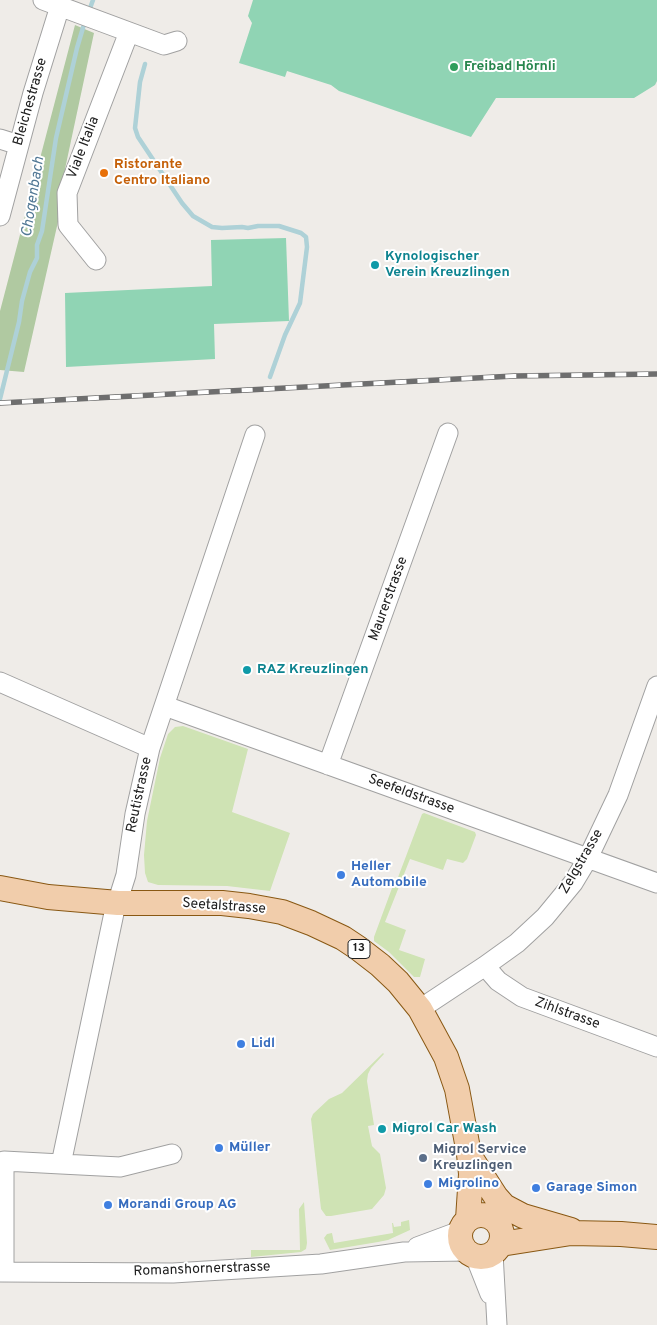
<!DOCTYPE html>
<html>
<head>
<meta charset="utf-8">
<style>
	body { margin:0 }
	canvas { display:block; background:#efece8 }
</style>
</head>
<body>
<canvas width="657" height="1325"></canvas>
<script>
const ctx = document.querySelector('canvas').getContext('2d');
ctx.lineJoin = 'round';
function fillPath(path, color) { ctx.fillStyle = color; ctx.fill(path, 'evenodd'); }
const poly = rows => new Path2D(rows.map(r => 'M' + r).join(''));
function stroke(path, color, width, dash) { ctx.strokeStyle = color; ctx.lineWidth = width; ctx.lineCap = dash ? 'butt' : 'round'; ctx.setLineDash(dash || []); ctx.stroke(path); }
function write(font, color, halo, rows, align = 'center') {
  ctx.font = font + ' Overpass,sans-serif'; ctx.lineWidth = 4; ctx.setLineDash([]); ctx.textBaseline = 'middle'; ctx.strokeStyle = halo; ctx.fillStyle = color; for (const [text, x, y, turn = 0] of rows) {
    ctx.save(); ctx.translate(x, y); ctx.rotate((+turn || 0) * Math.PI / 180); ctx.textAlign = isNaN(turn) ? turn : align; if (halo) ctx.strokeText(text, 0, 0); ctx.fillText(text, 0, 0); ctx.restore();
  }
}
fillPath(poly([
	[183,726,248,749,232,812,290,833,270,891,227,886,158,885,148,882,145,873,144,855,147,821,160,758,168,734,175,727],
	[424,813,475,832,476,835,467,859,463,863,447,859,443,870,410,859,385,922,406,930,399,950,425,959,420,977,414,977,389,952,374,941,374,937,395,880,397,880,422,814],
	[383,1053,384,1054,371,1068,368,1074,367,1081,374,1125,368,1126,372,1146,380,1154,386,1188,384,1195,372,1209,331,1216,326,1216,321,1209,311,1119,313,1114,329,1099,342,1093],
	[304,1202,307,1243,306,1249,301,1252,251,1257,251,1250,300,1250,299,1209],
	[409,1220,410,1230,388,1240,378,1242,330,1250,324,1238,327,1234,332,1233,334,1243,393,1233,392,1223,393,1223,394,1227,401,1226,401,1222]
]), '#cfe3b4');
fillPath(poly([
	[75,25,94,33,65,169,60,213,24,372,0,370,0,311]
]), '#b0c9a1');
fillPath(poly([
	[253,0,657,0,657,81,655,85,634,98,496,98,471,137,339,91,331,85,287,71,285,77,239,63,252,23,248,16],
	[286,238,289,321,214,324,215,359,66,367,65,293,212,286,211,240]
]), '#90d4b4');
stroke(poly([
	[89,11,93,0],
	[145,64,140,82,135,128,138,137,182,203,193,216,212,227,222,228,242,227,248,228,258,226,279,226,301,233,306,237,307,247,300,303,285,335,270,377],
	[0,399,19,322,22,301,30,272,37,258,37,245,42,231,56,138,77,48,85,21]
]), '#aed1d7', 4.5);
const minor = poly([
	[43,0,164,45,177,41],
	[0,139,19,145],
	[0,216,33,93,60,6],
	[96,260,68,225,67,193,129,32],
	[0,682,150,748],
	[165,706,657,883],
	[328,765,448,433],
	[485,966,498,981,522,997,657,1047],
	[420,1009,485,966,517,943,545,917,573,883,588,858,618,795,657,686],
	[61,1164,120,1167,172,1154],
	[417,1247,460,1231],
	[493,1253,497,1325],
	[475,1256,490,1294],
	[0,1272,173,1273,321,1264,404,1252,466,1251],
	[4,1272,4,1161,61,1164,114,913,126,875,135,814,150,748,255,435]
]);
const major = poly([
	[0,888,48,897,118,903,222,903,249,906,282,912,311,923,343,938,358,948,380,965,398,982,420,1009,446,1057,457,1089,469,1154,471,1174,468,1219],
	[469,1155,496,1197,504,1206,523,1216,571,1230],
	'460 1236a21 21 0 1 1 42 0a21 21 0 1 1-42 0Z',
	[501,1244,571,1233,621,1234,657,1237]
]);
stroke(minor, '#a1a1a1', 21);
stroke(major, '#895813', 26);
stroke(minor, '#fff', 19);
stroke(major, '#f1cdab', 24);
const rail = poly([
	[0,403,514,376,657,374]
]);
stroke(rail, '#6e6e6e', 5.5);
stroke(rail, '#fff', 4, [11]);
for (const [x, y, r, color] of [
	[454,67,5,"#2e9e5b"],
	[104,173,5,"#e8710a"],
	[375,265,5,"#0f9aa8"],
	[247,670,5,"#0f9aa8"],
	[341,875,5,"#3f7fe0"],
	[241,1044,5,"#3f7fe0"],
	[382,1129,5,"#0f9aa8"],
	[219,1148,5,"#3f7fe0"],
	[423,1158,5,"#5c6f8a"],
	[428,1184,5,"#3f7fe0"],
	[536,1188,5,"#3f7fe0"],
	[108,1205,5,"#3f7fe0"]
]) { const dot = new Path2D(); dot.arc(x, y, r, 0, 2 * Math.PI); ctx.fillStyle = color; ctx.fill(dot); stroke(dot, '#fff', 2); }
for (const [x, y, w] of [
	[359,949,22]
]) { const box = new Path2D(); box.roundRect(x - w / 2, y - 9.5, w, 19, 4); ctx.fillStyle = '#fff'; ctx.fill(box); stroke(box, '#202020', 1); }
write('bold 12px', '#202020', null, [
	["13",359,949]
]);
write('bold 14px', '#27864d', '#fff', [
	["Freibad Hörnli",464,67]
], 'left');
write('14px', '#202020', '#fff', [
	["Bleichestrasse",31,102,-74],
	["Viale Italia",84,148,-69],
	["Maurerstrasse",389,599,-70],
	["Reutistrasse",140,795,-78],
	["Seefeldstrasse",411,795,20],
	["Zelgstrasse",582,862,-60],
	["Seetalstrasse",224,907,4],
	["Zihlstrasse",567,1014,20],
	["Romanshornerstrasse",202,1270,-2]
]);
write('bold 14px', '#c56008', '#fff', [
	["Ristorante",114,165],
	["Centro Italiano",114,181]
], 'left');
write('bold 14px', '#0d838f', '#fff', [
	["Kynologischer",385,257],
	["Verein Kreuzlingen",385,273],
	["RAZ Kreuzlingen",257,670],
	["Migrol Car Wash",392,1129]
], 'left');
write('bold 14px', '#366cbe', '#fff', [
	["Heller",351,867],
	["Automobile",351,883],
	["Lidl",251,1044],
	["Müller",229,1148],
	["Migrolino",438,1184],
	["Garage Simon",546,1188],
	["Morandi Group AG",118,1205]
], 'left');
write('bold 14px', '#4e5e75', '#fff', [
	["Migrol Service",433,1150],
	["Kreuzlingen",433,1166]
], 'left');
write('italic 15px', '#517895', '#fff', [
	["Chogenbach",34,197,-81]
]);
</script>
</body>
</html>
